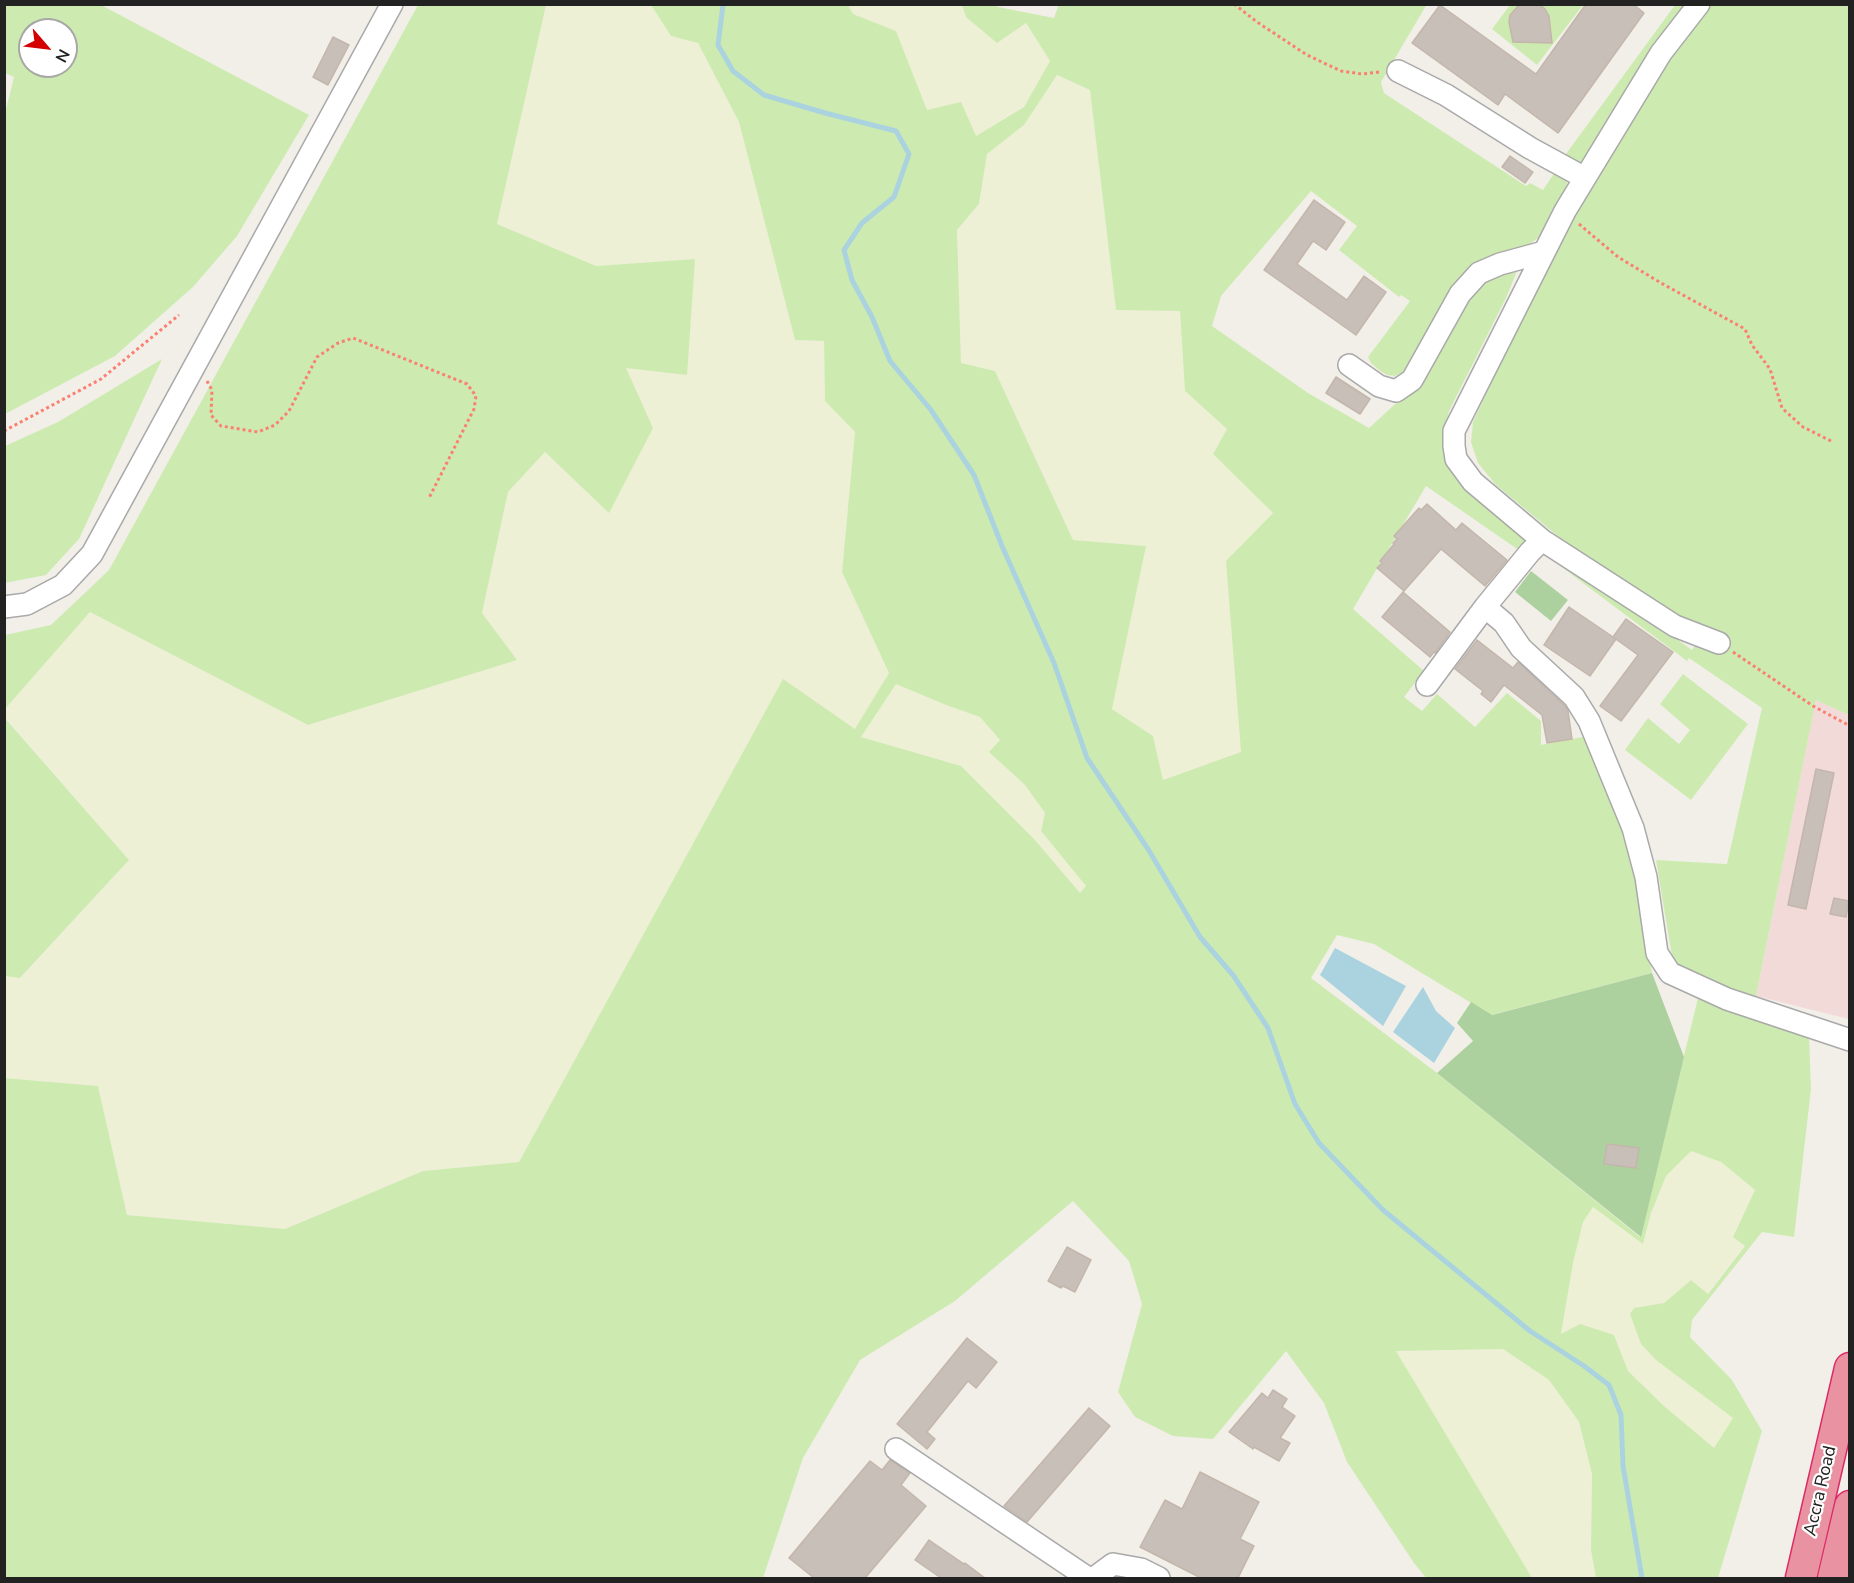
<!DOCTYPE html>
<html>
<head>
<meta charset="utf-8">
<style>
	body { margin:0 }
	#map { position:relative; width:1854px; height:1583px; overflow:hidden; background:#f2efe9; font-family:"Nunito Sans",sans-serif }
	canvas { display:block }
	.frame { position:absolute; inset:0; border:6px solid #222; pointer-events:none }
	.north { position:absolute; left:18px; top:18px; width:60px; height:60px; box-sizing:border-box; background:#fff; border:2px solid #a7a7a7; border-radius:50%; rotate:118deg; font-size:16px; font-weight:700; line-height:24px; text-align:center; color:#222 }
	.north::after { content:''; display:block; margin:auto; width:21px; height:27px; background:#d40000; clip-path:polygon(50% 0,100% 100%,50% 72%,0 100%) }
</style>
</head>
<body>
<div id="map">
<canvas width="1854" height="1583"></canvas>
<div class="frame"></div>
<div class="north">N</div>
</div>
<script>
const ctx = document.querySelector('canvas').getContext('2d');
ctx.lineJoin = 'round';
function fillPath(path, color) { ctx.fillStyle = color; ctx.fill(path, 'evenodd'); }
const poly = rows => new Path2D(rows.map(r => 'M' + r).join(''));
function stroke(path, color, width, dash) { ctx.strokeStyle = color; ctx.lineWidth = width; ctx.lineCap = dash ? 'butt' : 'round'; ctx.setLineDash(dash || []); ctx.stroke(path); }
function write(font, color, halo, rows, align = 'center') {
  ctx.font = font + ' "Nunito Sans",sans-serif'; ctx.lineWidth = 4.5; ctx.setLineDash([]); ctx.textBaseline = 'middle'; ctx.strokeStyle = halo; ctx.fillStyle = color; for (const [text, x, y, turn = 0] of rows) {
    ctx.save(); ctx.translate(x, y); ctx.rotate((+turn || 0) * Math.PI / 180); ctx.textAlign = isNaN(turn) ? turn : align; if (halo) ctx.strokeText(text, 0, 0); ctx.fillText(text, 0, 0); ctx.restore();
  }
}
fillPath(poly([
	[1816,699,1849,715,1849,1019,1756,996]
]), '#f2dad9');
fillPath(poly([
	[546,5,651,5,671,36,698,43,739,122,795,340,824,341,825,401,855,432,842,572,889,673,855,730,783,680,519,1162,423,1171,285,1229,127,1215,98,1086,5,1078,5,976,21,978,129,860,5,717,5,709,90,612,308,725,516,660,482,613,508,492,545,452,609,513,626,368,695,259,596,266,497,224],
	[848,5,962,5,966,17,1025,23,1051,61,1024,106,976,136,927,110,896,31,853,14],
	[1057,75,1090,90,1116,309,1181,311,1185,391,1227,429,1213,454,1273,513,1226,561,1242,752,1163,780,1153,736,1112,709,1146,546,1073,540,995,371,961,363,957,230,979,204,987,154,1024,125],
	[896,683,946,705,980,717,1000,741,990,752,1025,785,1045,813,1041,831,1087,887,1080,893,1035,840,961,766,860,737],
	[1691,1151,1721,1162,1755,1190,1733,1236,1745,1245,1707,1294,1691,1280,1664,1303,1651,1306,1695,1389,1733,1418,1714,1449,1664,1406,1628,1371,1614,1335,1561,1335,1573,1263,1583,1222,1593,1207,1643,1243,1651,1213,1666,1176],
	[1503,1349,1549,1380,1579,1422,1592,1474,1591,1550,1596,1578,1532,1578,1529,1574,1396,1351]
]), '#eef0d5');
fillPath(poly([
	[5,4,101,5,309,115,237,236,193,287,115,356,5,414,4,117,14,77,5,73],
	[30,30,66,30,66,66,30,66],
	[1059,4,1427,4,1381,82,1384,93,1526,186,1530,183,1543,190,1555,172,1563,176,1567,182,1567,190,1553,217,1538,238,1518,252,1492,261,1415,363,1403,372,1395,376,1387,375,1379,370,1371,363,1368,357,1410,301,1401,295,1399,297,1339,250,1357,226,1311,191,1221,296,1212,326,1308,393,1369,428,1417,384,1468,294,1486,277,1516,270,1517,271,1506,298,1449,411,1443,438,1447,450,1533,538,1520,551,1426,486,1353,609,1424,671,1404,697,1422,711,1437,694,1475,727,1507,693,1541,721,1541,745,1588,736,1630,844,1652,973,1491,1015,1374,944,1337,935,1311,978,1437,1073,1640,1237,1699,994,1809,1035,1811,1089,1794,1237,1762,1232,1692,1320,1690,1337,1732,1380,1762,1431,1718,1578,1596,1578,1591,1550,1592,1474,1579,1422,1549,1380,1503,1349,1396,1351,1532,1578,1426,1578,1414,1563,1347,1462,1324,1403,1286,1351,1213,1439,1173,1436,1135,1417,1118,1392,1142,1304,1129,1261,1073,1201,955,1301,860,1360,803,1458,763,1578,5,1578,4,1078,98,1086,127,1215,285,1229,423,1171,519,1162,783,679,855,729,889,673,842,572,855,432,825,401,824,341,795,340,739,122,698,43,671,36,651,5,848,5,853,14,896,31,927,110,961,102,976,136,1024,107,1050,61,1026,23,997,43,966,17,962,5,996,5,998,7,1054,18],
	[1057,75,1090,90,1116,310,1180,311,1185,391,1227,429,1213,454,1273,513,1226,561,1241,752,1163,780,1153,736,1112,709,1146,546,1073,540,995,371,961,363,957,230,979,204,987,154,1024,125],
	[896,684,946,705,980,717,1000,740,989,752,1025,785,1045,813,1041,831,1086,886,1080,893,1035,840,961,766,861,737],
	[1691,1151,1721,1162,1755,1190,1733,1237,1745,1246,1708,1294,1691,1280,1664,1303,1634,1308,1630,1314,1641,1344,1656,1360,1733,1418,1714,1448,1664,1406,1628,1371,1614,1335,1580,1324,1561,1334,1573,1263,1583,1222,1593,1207,1643,1244,1651,1213,1666,1176],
	[418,5,546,5,497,224,596,266,695,259,687,375,626,368,653,428,609,513,545,452,508,492,482,613,517,660,308,725,90,612,5,709,5,635,51,625,109,570],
	[1510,5,1583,5,1537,65,1492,29],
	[1675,5,1690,5,1585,158,1580,163,1574,164,1563,158],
	[1708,5,1849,5,1849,715,1816,700,1756,996,1742,995,1677,965,1672,956,1656,860,1727,864,1762,708,1689,658,1687,661,1547,556,1550,552,1554,552,1692,650,1703,633,1571,547,1496,485,1478,463,1471,442,1473,422,1507,349,1577,207,1664,60],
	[162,359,79,539,46,575,5,583,5,446,58,422],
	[1683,674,1748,724,1691,800,1625,750,1648,718,1679,744,1690,730,1660,704],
	[4,717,129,860,20,978,5,976]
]), '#cdebb0');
fillPath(poly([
	[1531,571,1568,600,1551,621,1515,592],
	[1652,973,1684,1057,1641,1237,1437,1073,1473,1041,1457,1023,1471,1002,1492,1015]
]), '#add19e');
fillPath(poly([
	[1335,948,1406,986,1383,1026,1320,975],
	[1423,987,1436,1011,1455,1028,1434,1063,1393,1032]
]), '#aad3df');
stroke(poly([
	[723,5,718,45,733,71,764,95,825,113,896,131,909,154,894,197,862,223,844,250,852,280,872,317,890,361,931,410,974,475,1002,546,1054,663,1087,758,1148,849,1200,937,1233,975,1268,1028,1295,1104,1319,1143,1383,1210,1530,1331,1584,1366,1609,1385,1621,1415,1623,1466,1642,1578]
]), '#aad3df', 5);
const building = poly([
	[1520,4,1539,4,1545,9,1549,16,1552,43,1513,42,1509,22,1510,15,1520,4],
	[1586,4,1633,4,1644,13,1558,133,1505,94,1498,105,1412,43,1440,5,1536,74,1586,4],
	[333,37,349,45,328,85,313,77,333,37],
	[1510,156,1533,172,1525,183,1502,167,1510,156],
	[1314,200,1345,222,1326,250,1313,241,1297,264,1347,300,1364,276,1386,292,1356,335,1264,270,1314,200],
	[1336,377,1370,399,1360,414,1326,393,1336,377],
	[1427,504,1456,530,1462,523,1507,560,1485,586,1441,549,1404,591,1377,568,1382,563,1380,561,1394,544,1393,543,1397,539,1394,536,1419,508,1421,510,1427,504],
	[1403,592,1450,632,1435,653,1434,652,1430,657,1382,617,1403,592],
	[1569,607,1616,639,1590,676,1544,645,1569,607],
	[1626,619,1673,652,1621,721,1600,706,1638,655,1613,637,1626,619],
	[1477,640,1513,668,1518,662,1564,705,1568,711,1572,739,1547,743,1542,715,1504,685,1491,702,1481,694,1483,691,1455,669,1477,640],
	[1816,769,1834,773,1806,909,1788,905,1816,769],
	[1834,898,1849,901,1846,917,1830,914,1834,898],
	[1607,1144,1639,1148,1636,1168,1604,1164,1607,1144],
	[1067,1247,1091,1260,1075,1292,1063,1286,1061,1288,1048,1281,1067,1247],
	[967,1338,997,1362,976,1388,968,1381,927,1432,935,1439,927,1449,897,1424,967,1338],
	[1273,1390,1287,1399,1282,1407,1295,1416,1280,1438,1290,1443,1279,1461,1254,1447,1253,1449,1229,1432,1262,1393,1268,1398,1273,1390],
	[1089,1408,1110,1426,1027,1522,1004,1506,1089,1408],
	[890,1460,910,1473,901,1485,926,1506,865,1578,814,1578,789,1558,870,1461,882,1470,890,1460],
	[1200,1472,1259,1502,1240,1539,1254,1546,1238,1578,1201,1578,1140,1547,1165,1500,1182,1509,1200,1472],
	[929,1540,964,1564,965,1563,985,1578,941,1578,915,1560,929,1540]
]);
fillPath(building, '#c7bfb8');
stroke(building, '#c4b6ab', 1.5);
const minor = poly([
	[1699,4,1661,53,1565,211,1454,431,1454,446,1456,459,1473,482,1542,540,1675,626,1719,643],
	[1398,71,1446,95,1530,148,1585,178],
	[1349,365,1379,386,1396,391,1412,380,1460,294,1479,273,1500,264,1544,252],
	[1542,540,1530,552,1485,607,1504,623,1521,648,1574,697,1589,721,1633,828,1646,877,1657,953,1670,973,1727,999,1850,1040],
	[4,607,27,604,63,585,92,554,392,4],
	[1427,685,1485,607],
	[896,1449,1088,1578],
	[1094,1578,1113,1564,1141,1569,1159,1578]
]);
const highway = poly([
	[1801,1578,1850,1368],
	[1833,1578,1850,1506]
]);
stroke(minor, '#a9a9a9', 24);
stroke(highway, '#dc2a67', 33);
stroke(poly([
	[1234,4,1257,22,1307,55,1341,71,1362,74,1380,72],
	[1579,224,1618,257,1661,283,1745,329,1752,345,1770,369,1782,408,1803,427,1831,441],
	[207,381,212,390,211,415,221,426,258,432,275,425,289,411,317,357,338,343,353,338,467,384,476,396,474,409,429,498],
	[4,431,101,379,179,315],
	[1733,652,1813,706,1850,726]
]), '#fa8072', 3, [3, 3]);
stroke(minor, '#fff', 21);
stroke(highway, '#e892a2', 30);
write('18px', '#222', '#fff', [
	["Accra Road",1821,1491,-77]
]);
</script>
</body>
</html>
